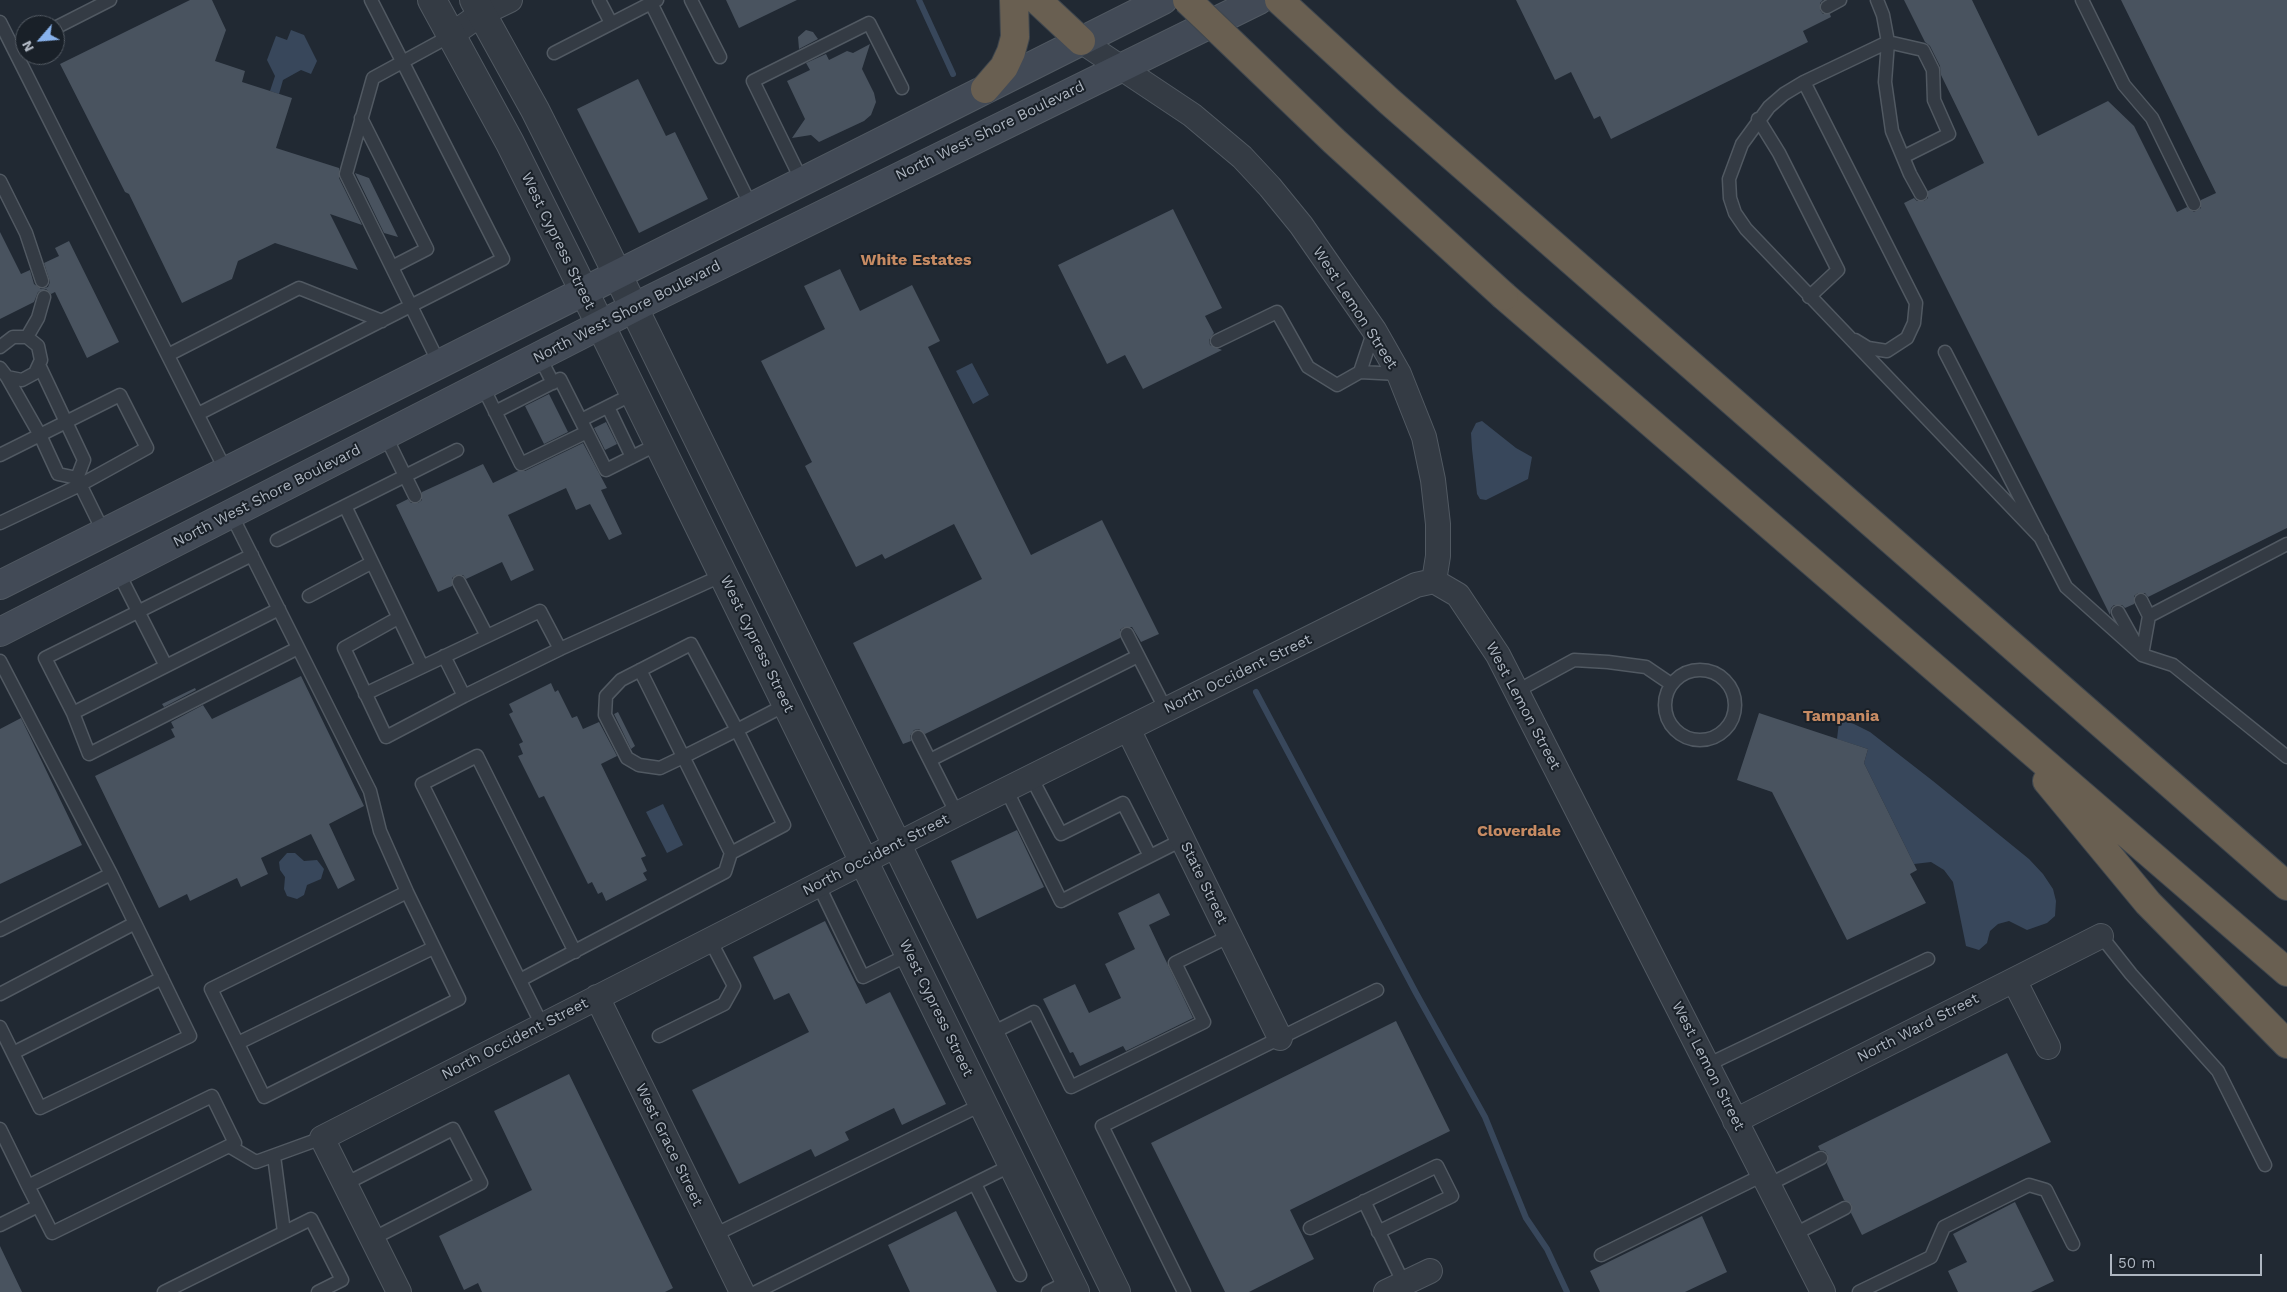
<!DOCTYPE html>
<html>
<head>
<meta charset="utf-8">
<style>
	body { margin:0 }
	#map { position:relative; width:2287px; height:1292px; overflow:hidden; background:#212933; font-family:"Work Sans",sans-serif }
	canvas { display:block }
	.north { position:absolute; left:15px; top:15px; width:50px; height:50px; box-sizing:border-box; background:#192028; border:1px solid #555c65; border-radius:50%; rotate:243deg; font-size:14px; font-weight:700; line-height:20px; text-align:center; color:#aeb6c1 }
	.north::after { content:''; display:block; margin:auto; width:18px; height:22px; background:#88b2ec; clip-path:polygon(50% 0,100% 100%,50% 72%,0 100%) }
	.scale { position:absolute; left:2110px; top:1254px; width:152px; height:22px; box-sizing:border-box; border:2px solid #aeb6c1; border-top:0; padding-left:6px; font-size:15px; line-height:18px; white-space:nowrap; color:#aeb6c1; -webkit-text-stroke:4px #192028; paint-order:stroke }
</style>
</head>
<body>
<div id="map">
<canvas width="2287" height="1292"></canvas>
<div class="north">N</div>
<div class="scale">50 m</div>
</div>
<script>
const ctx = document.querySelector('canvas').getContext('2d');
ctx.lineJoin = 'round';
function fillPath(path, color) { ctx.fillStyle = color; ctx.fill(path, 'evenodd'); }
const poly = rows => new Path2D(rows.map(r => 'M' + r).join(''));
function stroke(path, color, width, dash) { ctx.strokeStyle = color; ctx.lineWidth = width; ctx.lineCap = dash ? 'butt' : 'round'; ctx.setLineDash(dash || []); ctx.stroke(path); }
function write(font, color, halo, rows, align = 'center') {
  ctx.font = font + ' "Work Sans",sans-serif'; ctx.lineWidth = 4; ctx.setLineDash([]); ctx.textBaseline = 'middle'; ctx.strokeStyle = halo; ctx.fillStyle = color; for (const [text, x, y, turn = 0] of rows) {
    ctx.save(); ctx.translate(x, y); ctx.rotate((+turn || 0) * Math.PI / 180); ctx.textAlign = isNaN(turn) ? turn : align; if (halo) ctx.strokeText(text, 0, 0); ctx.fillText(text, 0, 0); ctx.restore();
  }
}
fillPath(poly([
	[291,30,304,35,317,61,311,74,301,70,283,80,279,94,270,91,275,76,267,60,276,36,287,40],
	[972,363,989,395,973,404,956,371],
	[1482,421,1516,448,1532,457,1528,479,1486,500,1480,499,1477,494,1472,449,1471,433,1476,423],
	[1844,721,1854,724,1870,732,1933,781,2029,859,2043,874,2053,889,2056,901,2055,916,2047,923,2027,930,2009,921,1998,924,1990,931,1987,943,1979,950,1966,946,1953,882,1944,870,1931,862,1914,864,1864,763,1868,749,1837,739,1839,722],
	[663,804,683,845,667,853,646,812],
	[287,853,295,853,304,861,317,860,324,869,321,879,307,885,304,895,297,899,287,896,284,889,285,877,280,870,279,862]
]), '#38475b');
stroke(poly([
	[919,0,953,74],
	[1256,692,1416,993,1485,1117,1526,1218,1547,1249,1567,1292]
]), '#38475b', 6);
fillPath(poly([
	[190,0,212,0,226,30,215,61,245,71,242,82,292,98,276,148,339,168,339,178,362,225,330,214,358,270,275,243,238,261,232,279,182,303,129,194,125,192,60,64],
	[726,0,797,0,739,28],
	[1516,0,1823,0,1820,3,1820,10,1823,14,1830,14,1831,17,1803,31,1808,42,1611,139,1600,116,1594,119,1571,72,1555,80],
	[1904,0,1972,0,2038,136,2108,101,2134,126,2177,212,2187,207,2194,212,2201,208,2201,200,2216,193,2121,0,2287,0,2287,528,2148,597,2145,593,2138,593,2134,596,2134,604,2125,608,2122,605,2114,605,2111,608,2110,615,1904,203,1914,198,1917,201,1924,201,1928,198,1928,191,1984,163,1941,75,1940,66,1930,46,1925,42],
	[806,30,813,32,818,39,799,49,798,37],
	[870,44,862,69,874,93,876,102,871,115,864,121,819,142,811,135,792,138,805,119,787,81,810,70,806,63,826,54,829,60,847,51,853,53],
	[638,79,666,136,675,132,708,199,639,233,577,109],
	[355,173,369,178,398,237,384,233],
	[1173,209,1222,308,1205,316,1214,333,1209,340,1210,345,1222,350,1143,389,1125,355,1107,364,1058,265],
	[0,232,21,274,30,270,34,284,41,289,48,287,50,282,44,263,59,256,55,248,69,241,119,342,87,358,55,292,51,294,46,289,38,292,34,302,0,319],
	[840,269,860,311,912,285,940,341,928,347,1031,555,1102,520,1159,634,1141,642,1132,627,1124,627,1120,630,1120,638,925,734,919,729,914,730,910,736,911,741,903,744,853,643,982,579,954,524,885,559,882,554,856,567,805,466,812,462,761,361,825,329,804,286],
	[549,394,568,432,544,444,525,406],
	[606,422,617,444,605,450,594,428],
	[583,443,607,488,601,490,622,534,609,540,590,504,576,510,566,488,508,515,534,570,511,581,502,562,466,579,463,575,456,575,452,578,452,586,438,592,396,505,408,499,411,503,418,503,422,500,422,492,483,464,493,483,518,471,525,471],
	[301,676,364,806,329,824,355,880,338,889,311,834,261,858,268,874,241,887,237,878,190,901,187,894,159,908,95,776,175,737,171,729,174,728,171,722,203,705,212,719],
	[551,683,555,692,558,690,572,718,577,716,583,729,599,722,617,756,601,764,646,856,641,858,647,871,643,873,647,880,606,901,602,892,598,894,592,882,588,884,544,796,539,798,518,756,523,754,519,744,523,742,509,714,513,712,509,704],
	[195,688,196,690,164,707,162,704],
	[618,712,635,746,631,749,614,714],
	[1759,713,1868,749,1864,763,1917,870,1910,874,1926,903,1847,940,1772,792,1737,780],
	[21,718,82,845,0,884,0,729],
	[1017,830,1044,887,977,919,951,861],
	[1159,893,1170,915,1149,925,1193,1018,1126,1051,1123,1046,1080,1066,1073,1052,1070,1053,1043,999,1075,984,1089,1013,1121,998,1105,964,1135,949,1118,913],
	[825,921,866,1004,890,992,946,1104,902,1125,894,1108,845,1132,849,1140,815,1157,811,1149,739,1184,692,1090,809,1032,789,993,774,1000,753,957],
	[1396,1021,1450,1131,1290,1210,1314,1259,1249,1292,1225,1292,1151,1143],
	[2007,1053,2051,1142,1862,1235,1851,1213,1852,1205,1844,1200,1827,1164,1828,1155,1825,1151,1820,1150,1818,1146],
	[569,1074,673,1288,665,1292,482,1292,478,1283,464,1290,439,1236,532,1190,494,1111],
	[2015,1202,2054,1281,2031,1292,1958,1292,1948,1271,1967,1262,1953,1234],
	[956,1211,997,1292,910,1292,888,1245],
	[1702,1216,1727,1272,1685,1292,1600,1292,1590,1271],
	[0,1246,22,1292,0,1292]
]), '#49535f');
const service = poly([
	[599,0,611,23],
	[691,0,720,57],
	[1877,0,1883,15,1888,42,1885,82,1892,131,1910,174,1921,194],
	[2082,0,2124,85,2152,118,2194,204],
	[651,3,751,206],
	[1827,7,1840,0],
	[0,22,226,471],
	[55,28,110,0],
	[1888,42,1804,82,1784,94,1769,107,1742,144,1729,179,1730,198,1735,213,1746,229,2042,539],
	[1888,42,1923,50,1933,70,1934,100,1949,134,1903,157],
	[13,48,25,43],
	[554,53,657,0],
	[1804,82,1916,303,1914,323,1907,338,1887,351,1868,348,1855,340],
	[361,118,427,249,392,267],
	[1758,119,1779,153,1838,270,1809,297],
	[0,181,26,233,42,281],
	[802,181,753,81,869,23,902,88],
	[27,337,38,318,44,297],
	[1217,341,1277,312,1308,367,1337,385,1360,372,1399,374],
	[0,347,13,337,27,337,38,346,41,360,35,373,22,380,7,377,0,368],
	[1945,352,2066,587,2142,655,2173,665,2287,757],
	[168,355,299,288,382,321],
	[539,356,553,383],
	[439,363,346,174,373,78,450,36],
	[40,367,84,460,77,478,104,533],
	[1360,372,1374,330],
	[7,377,40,435,58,474,77,478],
	[482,385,521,464,587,432],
	[608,407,632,457],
	[495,412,560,379,606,470,658,444],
	[198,414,503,259,371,0],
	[581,420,633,394],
	[385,435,415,496],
	[0,455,120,395,147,448,80,485,0,523],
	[345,506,422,666],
	[231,514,370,791,380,831,407,892,459,999,264,1097,211,989,407,892],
	[277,540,457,450],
	[252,555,45,658,73,713,89,754,298,648],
	[118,572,166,666],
	[459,582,487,636],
	[309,596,371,563],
	[2141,600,2149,616],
	[2118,612,2137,646],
	[398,618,344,648,386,737,464,696,560,649,723,575],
	[1127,634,1166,710],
	[2142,655,2149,616,2287,544],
	[444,656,464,696],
	[0,661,111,874,0,930],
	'1665 705a35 35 0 1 1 70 0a35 35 0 1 1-70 0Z',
	[1517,691,1574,660,1608,662,1646,667,1671,684],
	[365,694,540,611,560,649],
	[73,713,279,609],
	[918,737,957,814],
	[930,760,1138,656],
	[1031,777,1061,834,1123,803,1150,856],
	[1006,789,1061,901,1182,840],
	[731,853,784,825,737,730,691,644,621,680,606,696,605,715,627,758,639,765,660,768,683,757,737,730,770,713,787,704],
	[818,884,863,977,910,954],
	[2101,936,2131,974,2218,1071,2265,1165],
	[520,980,725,872,731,853,640,670],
	[0,994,135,923],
	[542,1025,422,784,477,756,575,952],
	[0,1027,40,1108,190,1036,111,874],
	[990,1034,1034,1012,1071,1087,1204,1022,1175,963,1230,936],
	[659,1036,724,1004,734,986,710,940],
	[238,1043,433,948],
	[13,1053,162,978],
	[1707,1065,1928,959],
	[0,1129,28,1186,52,1233,235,1143,212,1096,28,1186],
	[229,1146,256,1162,322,1138],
	[274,1156,284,1232],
	[345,1184,453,1129,481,1183,372,1239],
	[975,1184,1020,1275],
	[1768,1185,1821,1158],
	[1364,1201,1404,1284],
	[0,1225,38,1206],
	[1310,1228,1437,1166,1452,1196,1378,1232],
	[714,1235,983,1104],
	[1793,1235,1845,1208],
	[1601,1255,1763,1175],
	[164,1292,311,1219,342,1280,318,1292],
	[756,1292,1012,1165],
	[1048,1292,1069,1281],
	[1184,1292,1102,1126,1377,990],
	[1859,1292,1931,1257,1944,1227,2029,1185,2046,1190,2073,1244]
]);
const minor = poly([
	[450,36,481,14,510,0],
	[1081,41,1192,115,1242,157,1270,187,1301,225,1374,330,1399,374,1424,437,1433,480,1438,524,1438,556,1434,581],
	[1434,581,1458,595,1498,655,1823,1292],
	[1128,729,1280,1038],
	[2014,980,2048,1047],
	[597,997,742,1292],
	[1735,1121,2101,936],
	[399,1292,322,1138,957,814,1416,585,1434,581],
	[1386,1292,1430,1271]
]);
const tertiary = poly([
	[432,0,510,143,570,263,1075,1292],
	[474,0,535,110,602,243,1116,1292]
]);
const secondary = poly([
	[0,585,1163,0],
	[0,632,649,300,1259,0]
]);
const motorway = poly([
	[1037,0,1081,41],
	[1279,0,1390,102,2287,886],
	[985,89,1004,67,1011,52,1015,37,1014,0],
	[1504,296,2287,972],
	[2047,781,2148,903,2287,1044]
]);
stroke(service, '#515962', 15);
stroke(minor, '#515962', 26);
stroke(tertiary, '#515962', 30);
stroke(secondary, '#515962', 30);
stroke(motorway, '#3e464e', 30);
stroke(service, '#343b44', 12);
stroke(minor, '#343b44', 24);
stroke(tertiary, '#343b44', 28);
stroke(secondary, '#424a56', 28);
stroke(motorway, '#695f51', 28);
const motorwayBridge = poly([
	[1187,0,1334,141,1504,296]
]);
stroke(motorwayBridge, '#3e464e', 30, []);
stroke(motorwayBridge, '#695f51', 28);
write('15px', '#aeb6c1', '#192028', [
	["North West Shore Boulevard",990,131,-26],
	["West Cypress Street",558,241,64],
	["West Lemon Street",1355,308,57],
	["North West Shore Boulevard",627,312,-27],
	["North West Shore Boulevard",267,496,-27],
	["West Cypress Street",757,644,64],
	["North Occident Street",1238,674,-26],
	["West Lemon Street",1523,706,62],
	["North Occident Street",876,855,-27],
	["State Street",1204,883,64],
	["West Cypress Street",936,1008,64],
	["North Ward Street",1918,1028,-27],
	["North Occident Street",515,1039,-27],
	["West Lemon Street",1708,1066,63],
	["West Grace Street",669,1145,64]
]);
write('bold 16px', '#c78b63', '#192028', [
	["White Estates",916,260],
	["Tampania",1841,716],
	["Cloverdale",1519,831]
]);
</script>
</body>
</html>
